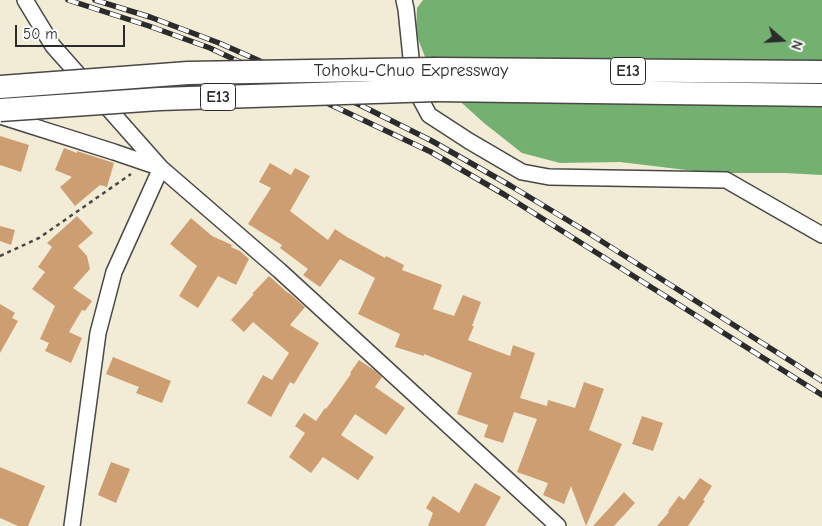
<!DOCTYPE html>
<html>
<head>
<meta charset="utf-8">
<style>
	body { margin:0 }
	#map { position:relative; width:822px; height:526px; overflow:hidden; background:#f2ecd6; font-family:"Comic Neue",sans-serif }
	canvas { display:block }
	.north { position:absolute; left:757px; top:15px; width:50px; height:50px; -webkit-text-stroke:4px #fff; paint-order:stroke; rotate:109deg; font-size:14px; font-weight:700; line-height:20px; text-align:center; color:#2b2b2b }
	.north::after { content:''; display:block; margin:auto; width:18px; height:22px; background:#2b2b2b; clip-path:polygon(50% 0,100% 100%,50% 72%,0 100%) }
	.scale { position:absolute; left:15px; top:25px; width:110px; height:22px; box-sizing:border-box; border:2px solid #2b2b2b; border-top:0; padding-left:6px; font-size:15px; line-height:18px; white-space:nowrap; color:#2b2b2b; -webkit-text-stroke:4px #fff; paint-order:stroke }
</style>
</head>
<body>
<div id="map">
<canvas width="822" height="526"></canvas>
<div class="north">N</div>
<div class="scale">50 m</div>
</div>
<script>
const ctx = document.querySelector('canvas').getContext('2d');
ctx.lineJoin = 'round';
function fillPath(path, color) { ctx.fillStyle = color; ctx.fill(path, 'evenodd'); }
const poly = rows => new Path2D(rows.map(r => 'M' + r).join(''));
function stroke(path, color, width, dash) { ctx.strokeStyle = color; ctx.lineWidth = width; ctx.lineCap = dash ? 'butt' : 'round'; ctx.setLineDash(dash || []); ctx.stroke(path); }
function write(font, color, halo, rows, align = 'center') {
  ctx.font = font + ' "Comic Neue",sans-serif'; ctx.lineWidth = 5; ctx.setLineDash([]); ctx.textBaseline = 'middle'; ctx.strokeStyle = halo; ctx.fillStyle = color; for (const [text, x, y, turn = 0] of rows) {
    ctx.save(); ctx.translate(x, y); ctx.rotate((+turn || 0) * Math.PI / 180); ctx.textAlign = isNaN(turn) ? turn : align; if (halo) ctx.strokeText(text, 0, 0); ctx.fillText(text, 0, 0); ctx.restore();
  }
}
fillPath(poly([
	[423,0,822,0,822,175,785,173,711,173,620,162,560,163,522,153,484,123,433,77,416,34,417,8]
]), '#74b171');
fillPath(poly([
	[0,136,29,145,21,172,0,165],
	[64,148,77,153,77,151,114,163,107,187,100,185,75,206,60,187,72,177,55,170],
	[270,163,291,175,295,168,310,176,290,211,328,240,335,229,347,237,385,258,386,256,404,265,402,270,442,285,433,309,454,316,463,295,481,302,472,326,474,326,468,340,510,356,513,345,535,353,520,398,547,406,548,400,575,408,584,382,604,389,589,430,622,444,586,526,571,486,564,504,543,495,548,483,517,472,537,419,514,412,503,443,484,437,488,425,457,414,472,373,424,354,424,356,395,347,400,334,358,314,375,278,340,259,320,287,303,275,308,269,280,248,282,245,248,224,271,188,259,182],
	[77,216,93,233,78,246,87,256,90,269,73,288,92,301,85,311,82,310,69,332,82,338,71,363,45,351,49,343,40,339,55,306,32,289,45,272,38,267,52,247,47,243],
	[191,218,212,236,232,245,231,247,240,251,249,259,236,285,218,276,198,308,179,296,197,266,170,244],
	[0,226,15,230,11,245,0,241],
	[269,276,288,293,289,293,305,307,290,325,319,343,294,384,290,382,271,417,247,403,263,375,272,380,289,353,253,322,244,332,231,320,254,294,252,294],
	[0,304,15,313,12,318,18,321,0,353],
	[113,357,171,381,162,403,136,393,139,387,106,374],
	[359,360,374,370,382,377,375,387,405,408,386,435,355,414,341,435,374,457,358,480,323,457,311,473,289,457,305,433,295,426,304,413,316,421,325,408,326,409,351,374,350,373],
	[642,416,663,423,653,451,632,444],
	[111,462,130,469,116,503,98,495],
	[0,467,45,486,28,526,18,526,0,518],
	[700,478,712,486,703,500,705,501,688,526,657,526,669,512,668,511,679,496,684,500],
	[475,483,501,497,485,526,428,526,433,513,426,508,433,496,459,513],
	[624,492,635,503,614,526,593,526]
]), '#ce9e73');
const minor = poly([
	[25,0,53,46,161,168,114,272,98,333,72,526],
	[404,0,406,9,414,87,429,115,469,141,522,172,549,177,726,180,822,235],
	[0,116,114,152,161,168,280,271,558,526]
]);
const highway = poly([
	[435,69,822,72],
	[436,90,822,95]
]);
stroke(minor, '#494845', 18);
stroke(highway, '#494845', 25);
stroke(poly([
	[0,256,39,238,131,174]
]), '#494845', 2.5, [4, 4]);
stroke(minor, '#fff', 15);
stroke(highway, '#fff', 22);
const rail = poly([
	[68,0,149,26,210,48,431,152,505,195,822,395],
	[95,0,150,17,219,43,358,104,432,141,511,186,587,232,822,381]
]);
stroke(rail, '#2b2b2b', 5.5);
stroke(rail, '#fff', 4, [11]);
const highwayBridge = poly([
	[0,87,188,73,435,69],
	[0,110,159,99,436,90]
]);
stroke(highwayBridge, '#494845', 25, []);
stroke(highwayBridge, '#fff', 22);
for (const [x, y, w] of [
	[628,71,35],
	[218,97,35]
]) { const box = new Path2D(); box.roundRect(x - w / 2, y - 13.5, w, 27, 4); ctx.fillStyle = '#fff'; ctx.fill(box); stroke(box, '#2b2b2b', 1); }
write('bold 16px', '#2b2b2b', null, [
	["E13",628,71],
	["E13",218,97]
]);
write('18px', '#2b2b2b', '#fff', [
	["Tohoku-Chuo Expressway",411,71]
]);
</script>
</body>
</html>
